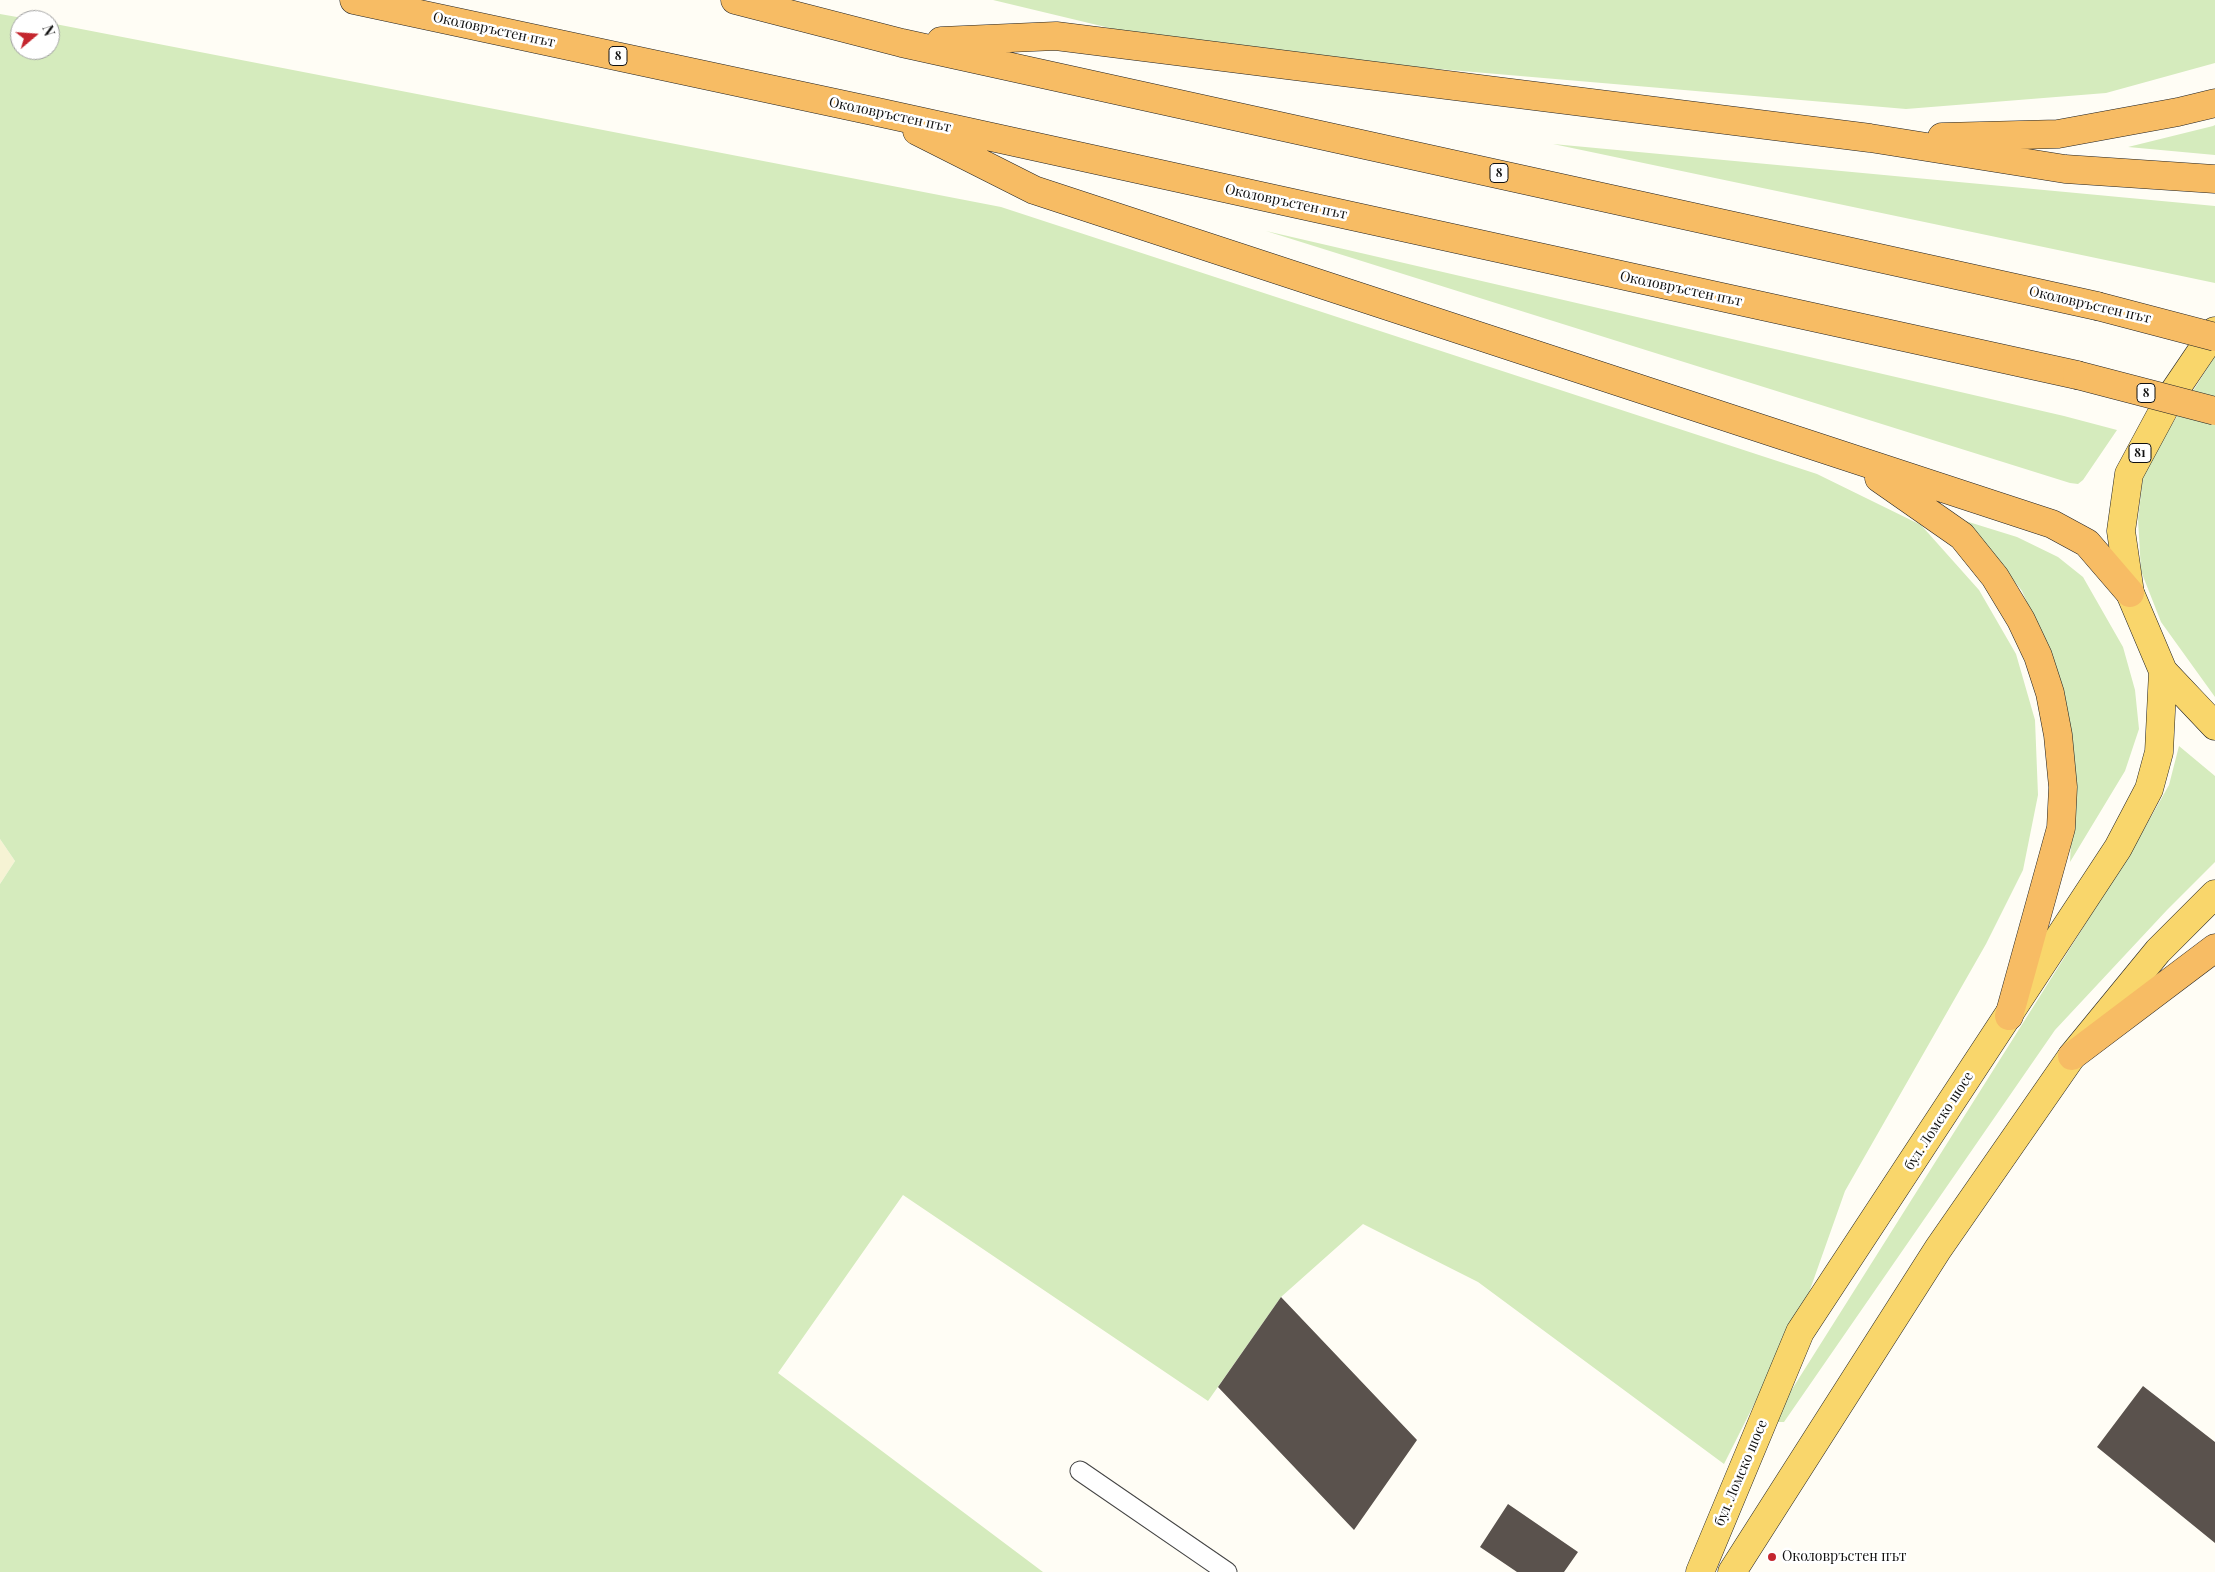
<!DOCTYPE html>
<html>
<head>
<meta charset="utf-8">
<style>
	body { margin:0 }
	#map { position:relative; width:2215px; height:1572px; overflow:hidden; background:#fffdf5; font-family:"Playfair Display",serif }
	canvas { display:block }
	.north { position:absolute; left:10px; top:10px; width:50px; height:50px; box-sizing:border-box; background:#fff; border:1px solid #a0a0a0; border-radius:50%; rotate:72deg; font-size:14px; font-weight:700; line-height:20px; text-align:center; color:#111 }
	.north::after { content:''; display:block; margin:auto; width:18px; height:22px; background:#c4262e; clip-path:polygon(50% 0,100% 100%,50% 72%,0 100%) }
</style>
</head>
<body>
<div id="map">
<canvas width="2215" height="1572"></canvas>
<div class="north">N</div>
</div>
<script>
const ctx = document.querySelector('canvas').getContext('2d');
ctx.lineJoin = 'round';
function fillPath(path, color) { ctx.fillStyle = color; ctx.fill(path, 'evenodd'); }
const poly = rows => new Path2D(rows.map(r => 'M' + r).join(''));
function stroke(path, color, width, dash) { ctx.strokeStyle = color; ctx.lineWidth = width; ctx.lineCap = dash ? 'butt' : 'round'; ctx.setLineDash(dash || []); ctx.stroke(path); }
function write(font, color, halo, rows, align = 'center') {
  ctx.font = font + ' "Playfair Display",serif'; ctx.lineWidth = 5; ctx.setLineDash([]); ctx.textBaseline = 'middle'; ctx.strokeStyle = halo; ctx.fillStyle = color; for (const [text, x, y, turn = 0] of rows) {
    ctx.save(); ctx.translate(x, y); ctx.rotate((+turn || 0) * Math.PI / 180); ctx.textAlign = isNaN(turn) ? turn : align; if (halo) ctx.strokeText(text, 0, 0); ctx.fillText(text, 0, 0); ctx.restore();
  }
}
fillPath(poly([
	[0,839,15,861,0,884]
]), '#f6f3d4');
fillPath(poly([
	[993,0,2215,0,2215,63,2106,93,1906,109,1193,48],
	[0,14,34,20,20,20,20,50,50,50,50,23,1001,207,1817,474,1921,525,1979,590,2016,654,2035,720,2038,795,2023,870,1986,944,1845,1191,1806,1301,1724,1464,1478,1282,1363,1224,1281,1297,1208,1401,903,1195,778,1373,1043,1572,0,1572,0,884,15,861,0,839],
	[2215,125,2215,155,2128,147,2213,126],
	[1553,144,2215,206,2215,283],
	[1266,231,2064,416,2117,430,2083,480,2078,484,2070,483],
	[2215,356,2215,697,2161,622,2141,571,2138,519,2144,469],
	[1959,519,2017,537,2058,557,2083,577,2123,647,2135,690,2139,729,2125,771,2070,862,2072,822,2042,636,2022,591,1989,549],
	[2179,746,2215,776,2215,862,2167,910,2055,1030,1784,1422,1777,1422,1777,1413,2134,847,2169,785]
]), '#d5ebbd');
fillPath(poly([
	[1281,1297,1417,1440,1354,1530,1218,1387],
	[2143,1386,2215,1442,2215,1543,2097,1447],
	[1508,1504,1578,1552,1564,1572,1517,1572,1480,1547]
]), '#5a524d');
const service = poly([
	[1080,1471,1227,1572]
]);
const primary = poly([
	[2215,331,2171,396,2129,474,2121,531,2130,593,2163,671,2215,726],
	[1700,1572,1800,1332,2118,848,2149,789,2159,752,2163,671],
	[1732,1572,1938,1249,2072,1056,2158,951,2215,894]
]);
const trunk = poly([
	[354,0,882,113,2077,375],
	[735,0,902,43,2097,306],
	[941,41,1056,36,1870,138,2065,169,2215,179],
	[917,131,1034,190,2052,524,2087,543,2130,593],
	[1942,137,2058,134,2178,112,2215,103],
	[1879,478,1962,536,1995,577,2021,620,2038,656,2050,693,2058,735,2063,787,2061,828,2009,1016],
	[2072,1056,2215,948]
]);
stroke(service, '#444', 21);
stroke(primary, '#222', 29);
stroke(trunk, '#222', 29);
stroke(service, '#fff', 19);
stroke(primary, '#f9d66b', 28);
stroke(trunk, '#f7bc64', 28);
const trunkBridge = poly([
	[2097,306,2215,337],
	[2077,375,2215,411]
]);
stroke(trunkBridge, '#222', 29, []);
stroke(trunkBridge, '#f7bc64', 28);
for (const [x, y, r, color] of [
	[1772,1557,5,"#c4262e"]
]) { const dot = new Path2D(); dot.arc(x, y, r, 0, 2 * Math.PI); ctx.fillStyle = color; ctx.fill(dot); stroke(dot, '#fff', 2); }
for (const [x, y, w] of [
	[618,56,18],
	[1499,173,18],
	[2146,393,18],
	[2140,453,22]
]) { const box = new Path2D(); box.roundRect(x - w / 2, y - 9.5, w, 19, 4); ctx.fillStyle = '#fff'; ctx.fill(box); stroke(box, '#111', 1); }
write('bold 12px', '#111', null, [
	["8",618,56],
	["8",1499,173],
	["8",2146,393],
	["81",2140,453]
]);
write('14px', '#111', '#fff', [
	["Околовръстен път",494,30,12],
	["Околовръстен път",890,115,12],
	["Околовръстен път",1286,202,12],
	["Околовръстен път",1681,289,12],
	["Околовръстен път",2090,305,13],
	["бул. Ломско шосе",1939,1121,-57],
	["бул. Ломско шосе",1741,1473,-67]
]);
write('14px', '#111', '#fff', [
	["Околовръстен път",1782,1557]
], 'left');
</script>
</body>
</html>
